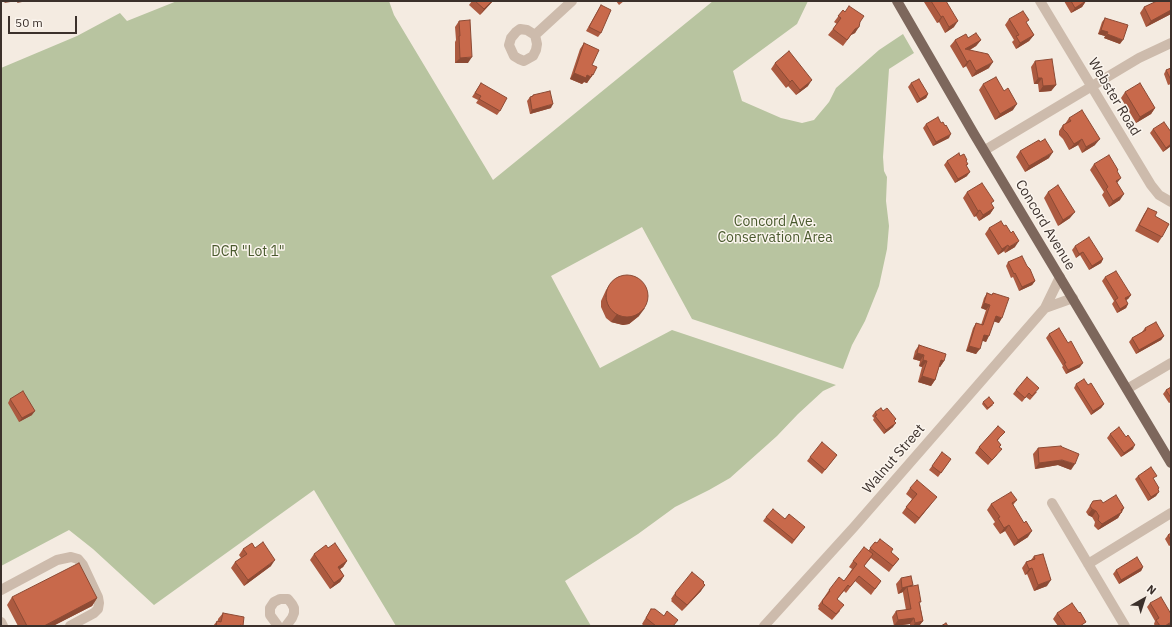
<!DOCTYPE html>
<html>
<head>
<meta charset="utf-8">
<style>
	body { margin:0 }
	#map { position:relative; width:1172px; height:627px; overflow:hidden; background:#f4ebe1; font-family:"IBM Plex Sans",sans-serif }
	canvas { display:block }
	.frame { position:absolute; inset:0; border:2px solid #3b302b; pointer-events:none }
	.north { position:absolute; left:1124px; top:579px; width:40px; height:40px; -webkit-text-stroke:3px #fbf5ee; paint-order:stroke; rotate:39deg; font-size:11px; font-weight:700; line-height:16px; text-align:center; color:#3b302b }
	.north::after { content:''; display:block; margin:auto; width:14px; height:18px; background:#3b302b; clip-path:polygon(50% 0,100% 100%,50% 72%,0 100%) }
	.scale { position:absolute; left:8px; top:16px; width:69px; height:18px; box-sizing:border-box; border:2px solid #3b302b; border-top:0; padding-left:5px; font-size:12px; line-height:14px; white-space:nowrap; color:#3b302b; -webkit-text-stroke:3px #fbf5ee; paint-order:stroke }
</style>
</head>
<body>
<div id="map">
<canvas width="1172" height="627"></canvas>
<div class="frame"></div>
<div class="north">N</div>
<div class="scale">50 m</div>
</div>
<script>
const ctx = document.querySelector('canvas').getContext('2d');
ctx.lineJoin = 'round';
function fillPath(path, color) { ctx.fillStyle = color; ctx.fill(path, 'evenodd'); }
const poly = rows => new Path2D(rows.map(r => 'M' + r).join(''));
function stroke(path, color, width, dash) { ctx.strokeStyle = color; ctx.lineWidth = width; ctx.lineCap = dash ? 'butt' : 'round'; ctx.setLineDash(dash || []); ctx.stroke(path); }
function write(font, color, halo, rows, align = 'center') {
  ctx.font = font + ' "IBM Plex Sans",sans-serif'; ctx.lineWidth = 3; ctx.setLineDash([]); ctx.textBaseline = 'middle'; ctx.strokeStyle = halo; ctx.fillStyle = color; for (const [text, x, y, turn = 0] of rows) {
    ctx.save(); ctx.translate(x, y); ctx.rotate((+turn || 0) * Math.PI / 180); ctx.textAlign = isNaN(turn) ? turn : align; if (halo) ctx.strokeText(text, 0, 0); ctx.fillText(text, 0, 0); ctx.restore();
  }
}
fillPath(poly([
	[177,1,389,1,394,15,493,180,713,1,808,1,797,24,733,71,742,101,781,118,802,123,814,120,829,102,836,88,879,50,903,34,914,53,889,69,883,157,884,171,887,177,886,201,889,226,887,249,879,286,865,321,852,345,843,369,692,319,642,227,551,276,600,368,672,330,836,385,823,391,798,414,777,436,730,478,709,490,675,507,638,534,565,581,591,626,396,626,314,490,154,605,93,549,69,530,1,566,1,68,77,36,120,13,127,21]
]), '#b8c4a0');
stroke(poly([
	[1040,1,1151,185,1159,195,1171,202],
	[520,29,527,30,535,35,537,44,536,50,533,56,524,61,519,59,514,56,509,45,511,38,516,32,520,29],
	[535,35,572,1],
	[985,150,1139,58,1171,43],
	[1045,308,1073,298],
	[1127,389,1171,363],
	[1052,503,1125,626],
	[1088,564,1171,513],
	[1,590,57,560,71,557,78,559,83,565,98,597,99,603,98,609,94,613,70,626],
	[1,622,3,626],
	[278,626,270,615,270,608,274,602,280,599,288,599,292,604,294,608,294,613,292,618,286,626],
	[764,626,854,527,1045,308,1060,277]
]), '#cdbbac', 10);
stroke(poly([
	[897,1,974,134,1171,463]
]), '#7d675c', 10);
fillPath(poly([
	[472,1,493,1,480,15,469,5],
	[616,1,624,1,619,5],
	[924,1,946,1,954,27,945,33,939,22,937,23,924,2],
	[1064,1,1086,1,1082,7,1071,13],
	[1171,1,1171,14,1146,27,1140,13,1144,7],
	[601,5,601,33,598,37,586,31],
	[843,10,860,22,855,33,851,35,843,46,828,35,837,24,834,22],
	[1105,18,1120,44,1104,38,1105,36,1098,34,1102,22],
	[1009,19,1026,23,1034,35,1029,41,1016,49,1012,42,1014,40,1005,25],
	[459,21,468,63,455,63,455,42,456,40,455,27],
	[968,38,981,40,976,46,970,50,989,68,972,77,966,66,963,68,950,46,955,40],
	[584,43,592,65,593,75,589,80,587,83,584,82,582,84,570,79,580,49],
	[1035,61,1056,85,1051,91,1039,92,1038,84,1034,84,1031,67],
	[775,63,808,86,796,95,788,86,786,88,771,69],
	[1171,68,1171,84,1168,85,1164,74,1166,70],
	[481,83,500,111,497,115,476,103,478,100,472,97],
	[911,83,928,94,926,98,917,103,908,87],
	[983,84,1013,110,995,120,979,90],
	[1125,92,1155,108,1151,114,1136,123,1121,98],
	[533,95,551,108,530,114,527,101,530,97,532,97],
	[1069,118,1095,145,1082,153,1078,145,1069,150,1063,139,1059,135,1059,131,1063,125,1065,124],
	[926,124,949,138,933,146,923,128],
	[1153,129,1171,132,1171,146,1163,152,1150,133],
	[1020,151,1049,158,1025,172,1016,157],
	[960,156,968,164,966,166,967,176,955,183,944,165,947,161],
	[1094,164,1117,171,1117,183,1120,200,1109,207,1102,195,1104,192,1090,170],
	[967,192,992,205,994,208,990,214,979,221,976,216,974,217,963,198],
	[1048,192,1070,218,1058,226,1044,198],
	[1148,208,1162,237,1158,243,1135,231,1144,214],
	[989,228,1015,247,1005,253,1004,251,998,255,985,234],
	[1075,246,1103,259,1101,263,1089,270,1080,255,1076,258,1072,250],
	[1008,262,1027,266,1035,281,1032,285,1019,291,1013,277,1011,278,1006,266],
	[1105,277,1131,295,1128,299,1126,300,1128,304,1126,308,1117,313,1112,304,1114,301,1102,281],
	[612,282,639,316,629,324,623,325,611,322,606,318,601,307,601,301,606,290],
	[987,293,992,295,993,293,999,323,994,321,986,342,982,340,976,354,966,351,973,328,976,323,981,325,986,310,981,308,984,298],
	[1145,328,1164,336,1161,340,1136,354,1129,342,1132,338,1142,332],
	[1049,334,1080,367,1066,374,1062,367,1063,366,1046,338],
	[919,345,944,361,940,367,939,367,935,380,931,386,918,382,922,367,919,366,920,361,913,359,915,351],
	[1076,384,1088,385,1104,404,1101,408,1091,415,1074,388],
	[1171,387,1171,402,1169,403,1163,394,1166,390],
	[1016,390,1037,392,1030,400,1026,397,1022,402,1013,394],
	[10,399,32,415,19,422,8,403],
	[983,402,993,405,987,410,982,404],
	[883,411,894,421,893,427,884,434,873,420,874,418,872,416,875,412],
	[1110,434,1126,437,1133,449,1121,457,1107,438],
	[1000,438,997,441,1001,445,999,447,997,455,988,465,975,453,979,447],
	[1038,448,1071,470,1058,465,1035,469,1033,454],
	[837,455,822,474,807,461,810,457],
	[951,459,938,477,929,470,932,466],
	[1138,476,1154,480,1158,490,1156,496,1148,501,1135,479],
	[910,488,932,503,915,524,902,513,912,499,906,494],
	[1017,500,1013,505,1028,537,1014,546,1005,531,1000,534,993,524,995,522,987,510,991,504],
	[1093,501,1103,503,1124,508,1118,518,1098,530,1094,526,1095,522,1092,517,1088,515,1086,512],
	[766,517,785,519,802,531,792,544,763,521],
	[1171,533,1171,545,1169,546,1165,539,1168,535],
	[875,542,891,552,899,559,889,572,871,558,864,566,881,581,871,595,855,581,846,593,844,591,837,599,840,611,832,620,818,609,819,607,818,606,825,596,829,590,844,581,852,569,849,567,853,561,868,551],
	[328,548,347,561,343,567,340,569,344,576,340,582,330,589,310,560,314,554],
	[243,549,271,566,244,586,231,568,235,562,241,558,239,555],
	[1034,556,1047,586,1034,591,1027,574,1025,575,1022,568,1026,562,1031,560],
	[1143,567,1141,571,1119,584,1113,574,1116,570],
	[901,578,913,585,912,586,920,604,923,621,919,626,910,626,910,624,894,626,892,617,896,611,906,610,903,593,903,592,898,594,896,584],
	[703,583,701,591,682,611,671,601,672,600,671,599,675,593],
	[12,597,97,598,92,606,53,626,18,626,7,605],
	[1150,603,1171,625,1169,626,1155,626,1154,624,1155,621,1147,607],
	[651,609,674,626,644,626,642,624],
	[223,613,243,626,213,626,217,621,218,621,218,619],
	[1057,613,1084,626,1058,626,1053,619]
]), '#ac5a40');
fillPath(poly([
	[6,1,17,1,4,3],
	[18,1,27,1,17,3],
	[492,1,493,1,480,15,484,9],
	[1086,1,1082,7,1071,13,1075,8],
	[1171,10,1171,14,1146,27,1151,21],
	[943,16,939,22,937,23,941,17],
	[958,21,954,27,945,33,949,27],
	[859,27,855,33,851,35,843,46,855,29],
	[1101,30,1108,32,1105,36,1098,34],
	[1107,34,1123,40,1120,44,1104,38],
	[1034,35,1029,41,1016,49,1020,43],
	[981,40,976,46,962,54,965,49],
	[472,57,468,63,455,63,460,58],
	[970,60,966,66,963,68,967,62],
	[993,62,989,68,972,77,976,71],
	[574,73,587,75,591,77,587,83,584,82,582,84,570,79],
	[1038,78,1042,78,1038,84,1034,84],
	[792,80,788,86,786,88,790,82],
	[812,80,808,86,796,95,800,90],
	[1056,85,1051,91,1039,92,1043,86],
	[928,94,926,98,917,103,920,99],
	[553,104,551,108,530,114,532,110],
	[1017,104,1013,110,995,120,1000,114],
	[1155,108,1151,114,1136,123,1140,117],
	[951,134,949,138,933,146,936,142],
	[1082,139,1078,145,1069,150,1074,144],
	[1100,139,1095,145,1082,153,1086,147],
	[1171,144,1171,146,1163,152,1166,148],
	[1053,152,1049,158,1025,172,1029,166],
	[970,172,967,176,955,183,958,179],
	[1121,178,1117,183,1116,181],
	[1124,194,1120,200,1109,207,1113,201],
	[994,208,990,214,979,221,983,215],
	[980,210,976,216,974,217,978,211],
	[1075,212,1070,218,1058,226,1063,220],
	[1019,241,1015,247,1005,253,1009,247],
	[1008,245,1004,251,998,255,1002,249],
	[1083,252,1080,255,1076,258,1079,254],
	[1103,259,1101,263,1089,270,1092,266],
	[1035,281,1032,285,1019,291,1022,287],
	[1131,295,1128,299,1122,302,1125,298],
	[984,303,990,305,986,310,981,308],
	[1128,304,1126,308,1117,313,1120,309],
	[645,308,639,316,629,324,623,325,611,322,617,314],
	[996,316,1002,318,999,323,992,321],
	[984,335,989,336,986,342,980,340],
	[1164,336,1161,340,1136,354,1139,350],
	[969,346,980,349,976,354,966,351],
	[917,353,924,355,920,361,913,359],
	[923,360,927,361,922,367,919,366],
	[941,360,944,361,940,367,937,366],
	[1083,363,1080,367,1066,374,1068,370],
	[922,376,935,380,931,386,918,382],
	[1104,404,1101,408,1091,415,1093,411],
	[35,411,32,415,19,422,22,418],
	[896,423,893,427,884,434,886,430],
	[1135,445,1133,449,1121,457,1124,453],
	[1062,460,1075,464,1071,470,1058,465,1035,469,1039,463],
	[1159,492,1156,496,1148,501,1151,497],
	[937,497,932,503,915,524,919,518],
	[1124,508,1118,518,1098,530,1102,524],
	[1092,509,1096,511,1092,517,1088,515],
	[1009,525,1005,531,1000,534,1004,528],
	[1032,531,1028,537,1014,546,1018,540],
	[275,560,271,566,244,586,248,580],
	[347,561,343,567,334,573,338,567],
	[1143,567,1141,571,1119,584,1121,580],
	[1032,568,1027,574,1025,575,1029,569],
	[344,576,340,582,330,589,334,583],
	[1051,580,1047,586,1034,591,1038,585],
	[705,585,701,591,682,611,687,605],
	[913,585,908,591,907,587,903,592,898,594,902,588],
	[97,598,92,606,53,626,44,626],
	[914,618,910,624,894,626,898,620],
	[923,621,919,626,913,626,915,623],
	[1171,622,1171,625,1169,626,1165,626]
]), '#8c4a34');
const building = poly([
	[475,1,492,1,484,9,475,1],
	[931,1,946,1,958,21,949,27,943,16,941,17,931,1],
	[1071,1,1086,1,1075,8,1071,1],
	[1157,1,1171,1,1171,10,1151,21,1144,7,1157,1],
	[601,5,611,10,601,33,589,27,601,5],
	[849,6,864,16,860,22,859,27,855,29,847,40,833,29,841,18,838,16,843,10,845,12,849,6],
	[1023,11,1029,20,1026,22,1034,35,1020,43,1016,36,1019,35,1009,19,1023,11],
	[1105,18,1128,25,1123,40,1107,34,1108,32,1101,30,1105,18],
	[470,20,472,57,460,58,459,36,460,36,459,21,470,20],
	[976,33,981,40,965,49,988,54,993,62,976,71,970,60,967,62,955,40,966,34,968,38,976,33],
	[584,43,599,50,592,65,597,67,593,75,592,74,591,77,587,75,586,78,574,73,584,43],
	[789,51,812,80,800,90,792,80,790,82,775,63,789,51],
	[1052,59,1056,85,1043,86,1042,78,1038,78,1035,61,1052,59],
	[1171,68,1171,80,1166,70,1171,68],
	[996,77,1004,91,1008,88,1017,104,1000,114,983,84,996,77],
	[919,79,928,94,920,99,911,83,919,79],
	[481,83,507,98,500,111,479,99,481,96,475,93,481,83],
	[1140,83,1155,108,1140,117,1125,92,1140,83],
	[550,91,553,104,532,110,530,97,533,96,533,95,550,91],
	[1082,110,1100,139,1086,147,1082,139,1074,144,1067,133,1063,129,1063,125,1071,121,1069,118,1082,110],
	[938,117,941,123,943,122,945,126,946,125,951,134,936,142,926,124,938,117],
	[1164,122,1171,132,1171,144,1166,148,1153,129,1164,122],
	[1045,139,1053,152,1029,166,1020,151,1039,140,1040,142,1045,139],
	[959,153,960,156,964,154,967,160,966,161,968,164,966,165,970,172,958,179,947,161,959,153],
	[1109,155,1118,170,1117,171,1121,178,1116,181,1124,194,1113,201,1106,189,1108,187,1094,164,1109,155],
	[982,183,994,201,991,203,994,208,983,215,980,210,978,211,967,192,982,183],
	[1058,185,1075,212,1063,220,1048,192,1058,185],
	[1148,208,1157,212,1155,216,1169,224,1162,237,1139,225,1148,208],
	[1001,221,1004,226,1006,225,1011,233,1013,231,1019,241,1009,247,1008,245,1002,249,989,228,1001,221],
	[1089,237,1103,259,1092,266,1083,252,1079,254,1075,246,1089,237],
	[1022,256,1027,266,1030,269,1035,281,1022,287,1015,273,1014,274,1008,262,1022,256],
	[1116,271,1131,295,1125,298,1128,304,1120,309,1115,300,1118,298,1105,277,1116,271],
	'606 296a21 21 0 1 1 42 0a21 21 0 1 1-42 0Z',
	[987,293,992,295,993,293,1009,298,1002,318,996,316,989,336,984,335,980,349,969,346,976,323,983,325,990,305,984,303,987,293],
	[1156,322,1164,336,1139,350,1132,338,1146,330,1145,328,1156,322],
	[1059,328,1068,343,1071,341,1083,363,1068,370,1064,363,1066,363,1049,334,1059,328],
	[919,345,946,354,944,361,941,360,935,380,922,376,927,361,923,360,924,355,917,353,919,345],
	[1027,377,1039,388,1032,396,1029,393,1025,398,1016,390,1027,377],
	[1084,379,1088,385,1091,383,1104,404,1093,411,1076,384,1084,379],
	[1171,387,1171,398,1166,390,1171,387],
	[23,391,35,411,22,418,10,399,23,391],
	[989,397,994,403,988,408,983,402,989,397],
	[881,408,883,411,887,408,896,419,894,421,896,423,886,430,875,416,877,415,875,412,881,408],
	[998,426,1005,432,997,440,1001,445,999,447,1002,449,992,460,979,447,998,426],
	[1119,427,1126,437,1128,435,1135,445,1124,453,1110,434,1119,427],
	[822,442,837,455,825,470,810,457,822,442],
	[1061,446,1062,447,1079,454,1075,464,1062,460,1039,463,1038,448,1061,446],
	[942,452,951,459,941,473,932,466,942,452],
	[1151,467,1157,476,1153,478,1159,488,1158,489,1159,492,1151,497,1138,476,1151,467],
	[917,480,937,497,919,518,906,507,917,494,910,488,917,480],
	[1011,492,1017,500,1012,503,1024,523,1026,521,1032,531,1018,540,1009,525,1004,528,998,518,1000,517,991,504,1011,492],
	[1116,495,1124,508,1121,510,1122,512,1102,524,1098,520,1099,516,1096,511,1092,509,1090,506,1093,501,1101,500,1103,503,1116,495],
	[773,509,785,519,789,514,805,527,794,540,766,517,773,509],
	[1171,533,1171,541,1168,535,1171,533],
	[880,539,893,549,891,552,899,559,893,566,870,548,875,542,877,543,880,539],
	[263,542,275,560,248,580,235,562,247,554,243,549,252,543,255,548,263,542],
	[335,543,347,561,338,567,344,576,334,583,314,554,326,545,328,548,335,543],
	[864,547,873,554,864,566,881,581,875,589,859,576,850,587,848,585,837,599,844,605,836,614,822,603,823,602,822,601,830,591,829,590,839,577,844,581,857,564,853,561,864,547],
	[1043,554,1051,580,1038,585,1032,568,1029,569,1026,562,1035,559,1034,556,1043,554],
	[1137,557,1143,567,1121,580,1116,570,1137,557],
	[79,563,97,598,44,626,27,626,12,597,79,563],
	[692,572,704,582,703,583,705,585,687,605,675,595,676,594,675,593,692,572],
	[911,576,913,585,902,588,901,578,911,576],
	[918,585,921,602,919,602,923,621,915,623,914,618,898,620,896,611,911,609,907,587,918,585],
	[1161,597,1171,614,1171,622,1165,626,1160,626,1156,620,1159,618,1150,603,1161,597],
	[1072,603,1079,613,1080,612,1086,622,1080,626,1066,626,1057,613,1072,603],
	[651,609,655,609,664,616,667,611,678,620,673,626,656,626,646,618,651,609],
	[223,613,244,617,243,626,240,625,239,626,216,626,217,621,221,622,223,613],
	[946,623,948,626,941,626,946,623]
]);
fillPath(building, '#c8694b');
stroke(building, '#8c4a34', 1);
write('14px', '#3b302b', '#fbf5ee', [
	["Webster Road",1114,97,59],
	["Concord Avenue",1045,225,59],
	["Walnut Street",894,459,-49]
]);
write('14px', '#4a5a2e', '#fbf5ee', [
	["Concord Ave.",775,222],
	["Conservation Area",775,238],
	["DCR \"Lot 1\"",248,252]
]);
</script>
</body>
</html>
